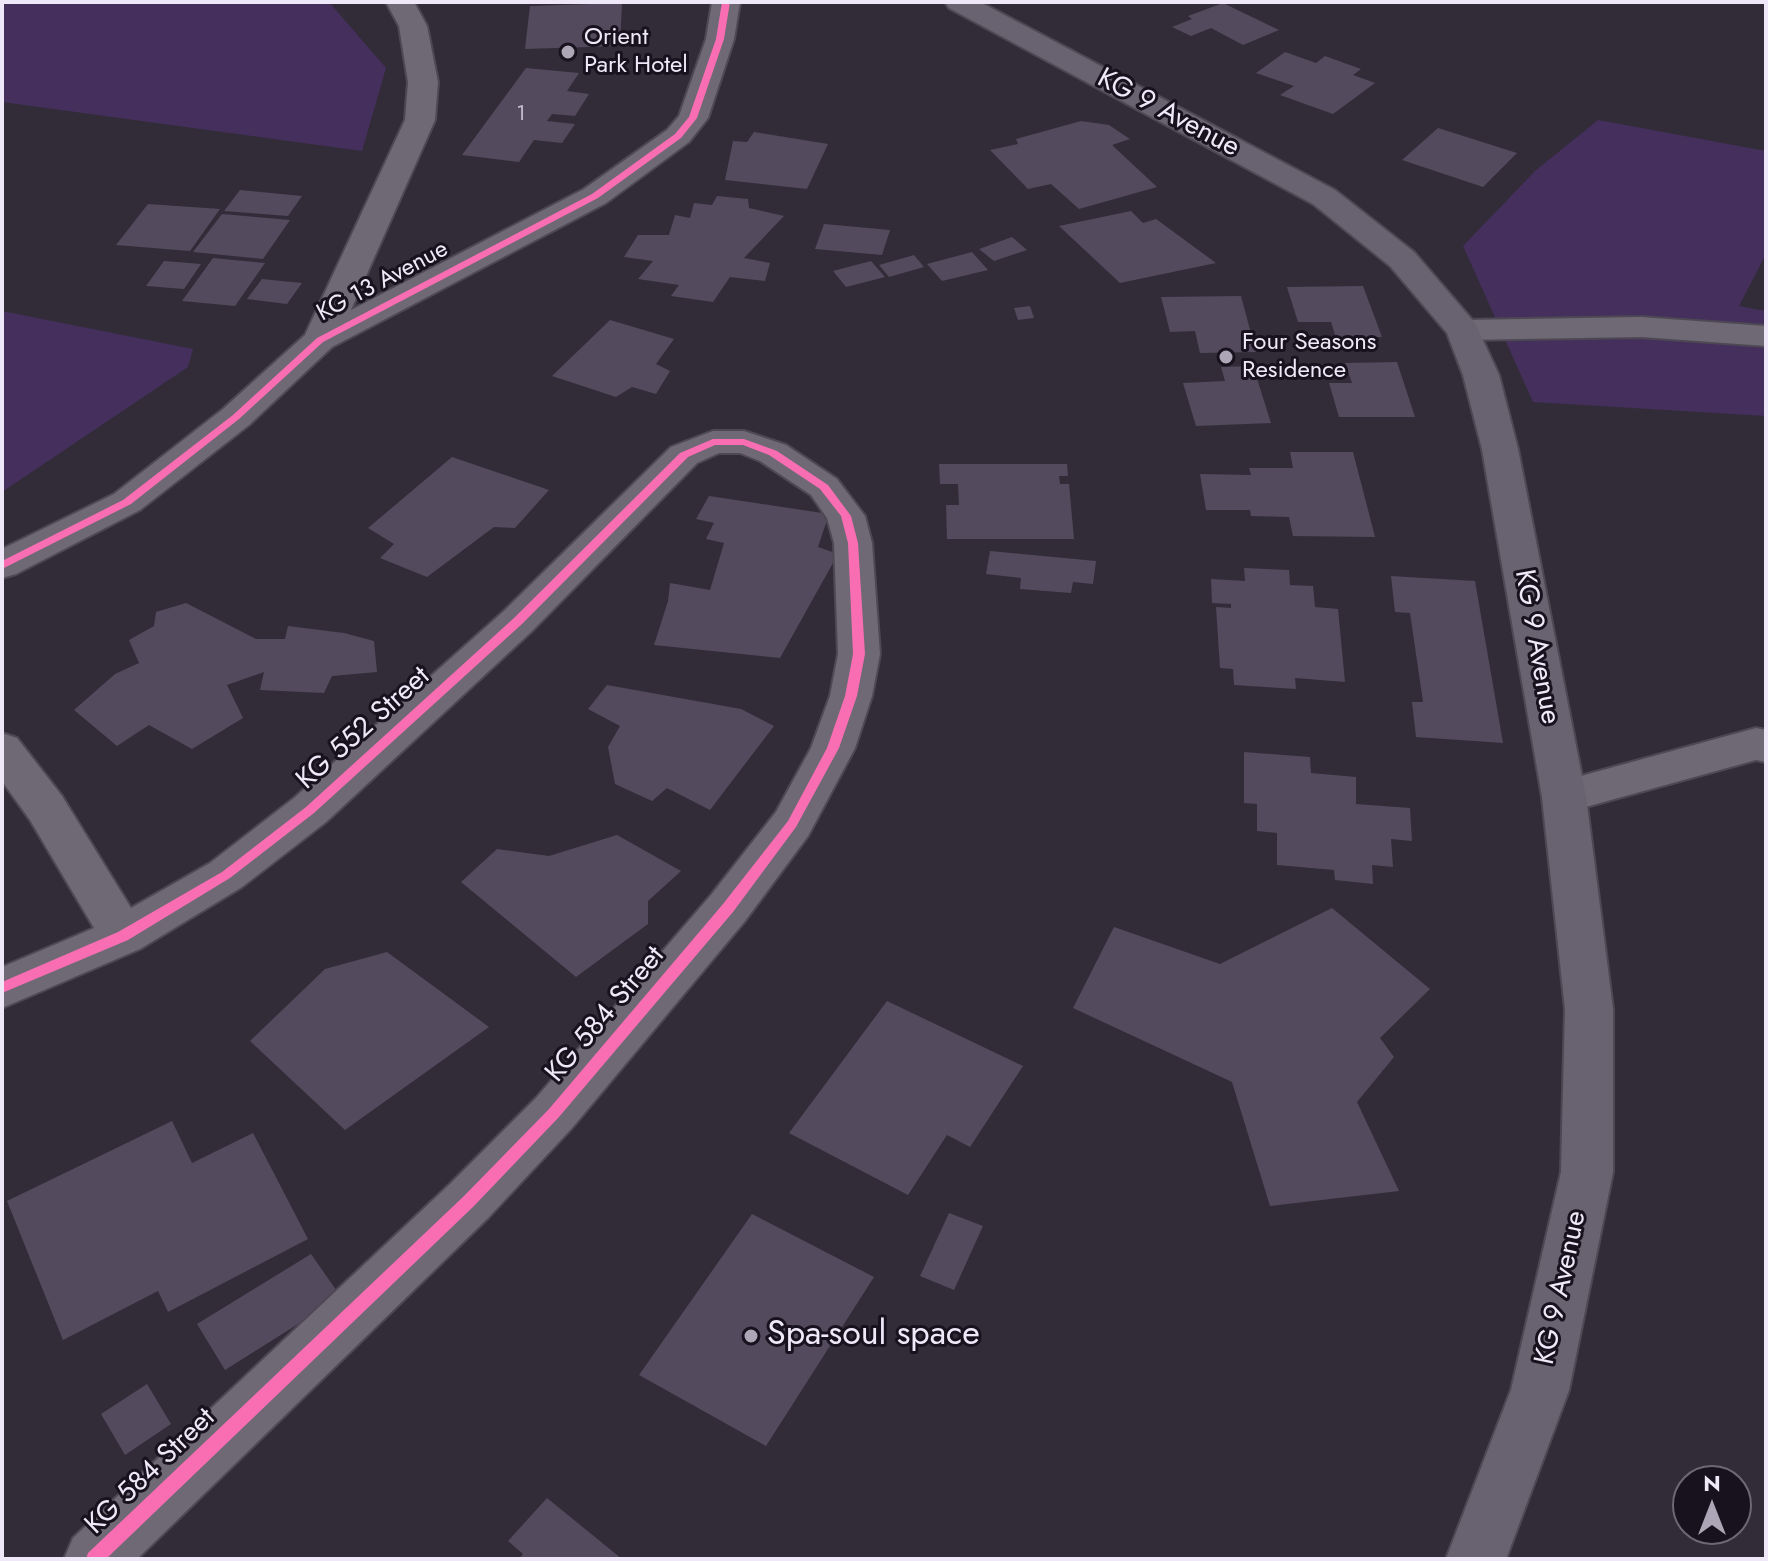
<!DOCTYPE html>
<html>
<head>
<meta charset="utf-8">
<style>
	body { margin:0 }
	#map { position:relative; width:1768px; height:1561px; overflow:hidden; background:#322c39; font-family:Jost,sans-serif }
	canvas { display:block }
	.frame { position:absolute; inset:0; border:4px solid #efe8f9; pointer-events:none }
	.north { position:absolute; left:1672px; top:1465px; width:80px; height:80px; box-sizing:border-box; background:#17121d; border:2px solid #6d6875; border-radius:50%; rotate:0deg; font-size:22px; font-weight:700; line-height:32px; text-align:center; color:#efe8f9 }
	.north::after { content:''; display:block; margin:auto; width:28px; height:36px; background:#ada6b6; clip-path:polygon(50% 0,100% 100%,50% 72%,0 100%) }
</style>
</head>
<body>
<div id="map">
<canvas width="1768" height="1561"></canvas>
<div class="frame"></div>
<div class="north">N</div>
</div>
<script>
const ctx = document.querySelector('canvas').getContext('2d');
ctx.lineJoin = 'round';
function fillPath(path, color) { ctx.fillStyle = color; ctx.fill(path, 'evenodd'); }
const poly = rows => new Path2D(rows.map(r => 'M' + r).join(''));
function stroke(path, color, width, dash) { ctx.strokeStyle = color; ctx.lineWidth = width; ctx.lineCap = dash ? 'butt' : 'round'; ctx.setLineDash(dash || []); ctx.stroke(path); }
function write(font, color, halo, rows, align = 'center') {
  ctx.font = font + ' Jost,sans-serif'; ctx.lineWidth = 6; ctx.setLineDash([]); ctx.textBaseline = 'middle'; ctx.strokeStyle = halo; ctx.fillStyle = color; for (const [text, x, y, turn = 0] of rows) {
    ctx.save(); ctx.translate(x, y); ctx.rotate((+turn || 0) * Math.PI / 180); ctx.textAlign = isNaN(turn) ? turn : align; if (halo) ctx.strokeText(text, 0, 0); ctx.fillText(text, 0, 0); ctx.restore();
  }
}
fillPath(poly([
	[2,2,329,2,386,68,362,151,2,102],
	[1598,120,1766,151,1766,254,1739,306,1766,311,1766,416,1533,402,1463,246,1535,171],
	[2,311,193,349,188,367,2,492]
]), '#452f5c');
fillPath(poly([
	[622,3,620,46,525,49,530,6],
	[1223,3,1279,30,1243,45,1211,28,1191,36,1172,27,1192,19,1188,16],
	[1285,52,1316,63,1325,56,1361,69,1353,75,1375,83,1333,114,1280,95,1294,86,1256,73],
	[526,68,579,73,567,91,589,94,575,116,552,114,547,121,575,124,562,143,534,140,519,162,462,155],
	[1081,121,1109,125,1130,139,1112,145,1157,187,1079,209,1051,184,1028,189,990,150,1018,144,1016,139],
	[1438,128,1517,153,1483,187,1402,160],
	[754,132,828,144,807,189,725,180,733,141,747,142],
	[240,190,302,196,288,216,224,211],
	[717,196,748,199,749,208,784,216,744,258,770,263,765,281,730,277,713,302,671,296,679,285,638,279,653,261,624,257,638,235,669,235,675,215,690,218,694,203,712,205],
	[148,204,220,209,190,251,116,245],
	[1131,211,1143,223,1156,219,1216,263,1120,283,1059,226],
	[222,214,290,220,263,259,193,252],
	[824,224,890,230,882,255,815,249],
	[1012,237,1027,250,994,261,979,249],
	[972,252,988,270,942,281,927,264],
	[914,255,924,267,889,277,879,265],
	[213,258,265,263,235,306,182,301],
	[164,261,201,264,184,289,146,286],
	[871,261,885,277,846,287,833,271],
	[262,279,302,283,287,304,247,299],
	[1363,286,1382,337,1336,338,1331,322,1298,322,1287,287],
	[1241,296,1256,352,1200,353,1195,331,1170,332,1161,297],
	[1030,306,1034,318,1018,320,1014,308],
	[610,320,674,339,656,364,670,371,656,394,632,387,616,397,552,376],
	[1397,362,1415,417,1339,417,1329,383,1352,383,1345,363],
	[1253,366,1271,423,1196,426,1183,383,1225,381,1221,367],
	[1290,452,1353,452,1375,537,1293,536,1289,517,1251,516,1250,510,1206,510,1200,474,1251,475,1249,468,1293,468],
	[452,457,549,490,515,528,494,527,427,577,380,558,394,544,368,528],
	[939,464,1067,464,1068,476,1059,476,1060,484,1069,484,1074,539,947,539,946,505,959,505,958,484,940,484],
	[709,496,829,514,818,547,838,554,780,658,654,645,668,601,670,583,710,590,724,543,706,539,714,523,696,519],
	[990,551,1096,561,1093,584,1073,582,1071,593,1020,589,1021,578,986,574],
	[1244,568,1289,570,1290,585,1313,586,1315,607,1338,609,1345,682,1295,678,1296,689,1234,685,1233,669,1220,668,1216,607,1231,608,1231,604,1212,603,1211,579,1245,581],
	[1391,576,1475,581,1503,743,1416,737,1412,702,1423,702,1410,613,1395,612],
	[186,603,256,639,285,639,288,626,344,633,374,641,377,672,332,676,324,693,260,690,264,672,227,685,243,718,192,749,149,725,117,746,74,710,115,674,139,663,129,640,154,626,156,612],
	[607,685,741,709,774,726,710,810,667,788,652,801,615,784,608,747,620,726,588,709],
	[1244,752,1310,757,1311,773,1356,777,1356,804,1410,808,1412,841,1391,839,1393,867,1372,865,1373,884,1335,880,1334,870,1277,865,1277,833,1257,831,1257,804,1244,803],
	[617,835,681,871,648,901,648,924,576,977,461,882,497,849,549,856],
	[1332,908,1430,989,1380,1038,1394,1057,1357,1102,1399,1191,1270,1206,1232,1082,1073,1008,1114,927,1220,964],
	[387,952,489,1027,345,1130,250,1041,325,969],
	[887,1001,1023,1066,970,1147,947,1135,908,1195,789,1133],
	[172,1121,192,1163,253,1133,308,1239,168,1312,158,1291,63,1340,7,1201],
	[949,1213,983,1226,954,1290,920,1276],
	[752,1214,874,1277,766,1446,639,1375],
	[311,1254,341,1297,225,1370,197,1324],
	[147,1384,171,1424,125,1455,101,1414],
	[547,1498,622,1559,519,1559,523,1554,508,1541]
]), '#534a5d');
const minor = poly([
	[386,2,414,2,427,26,438,82,435,120,351,310,584,189,667,130,679,116,706,39,712,2,740,2,734,39,708,118,689,142,606,203,332,347,249,425,140,510,16,574,2,578,2,549,114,494,223,409,305,335,405,120,408,82,399,26,386,2],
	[1641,317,1766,326,1766,346,1641,337,1463,340,1451,337,1446,330,1451,323,1463,320,1641,317],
	[713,431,744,431,786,445,837,479,865,516,872,543,880,654,872,696,855,748,808,836,745,921,572,1128,488,1218,137,1559,64,1559,73,1538,450,1184,536,1098,711,895,776,812,811,748,830,696,838,654,834,543,827,518,811,495,760,461,740,453,719,453,697,463,532,631,326,822,242,887,140,949,2,1008,2,967,94,928,30,820,2,781,2,733,17,738,62,796,131,908,210,863,294,798,504,611,671,447,713,431],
	[1756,728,1766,730,1766,762,1756,760,1564,813,1548,809,1542,797,1548,785,1756,728]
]);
const major = poly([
	[945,2,980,2,1335,190,1414,252,1475,323,1499,375,1518,449,1586,797,1613,1009,1613,1172,1569,1390,1506,1559,1446,1559,1511,1390,1561,1172,1565,1009,1542,797,1482,449,1463,375,1447,333,1390,266,1313,204,949,8,945,2]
]);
stroke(minor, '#4d4853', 4);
stroke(major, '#4d4853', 4);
fillPath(minor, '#6e6974');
fillPath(major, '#696371');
fillPath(poly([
	[722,2,730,2,724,39,697,118,681,138,598,198,323,342,239,419,131,504,2,569,2,561,123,500,233,415,317,338,592,194,675,134,689,117,716,39,722,2],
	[713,439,744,439,777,451,828,485,851,516,858,543,865,654,857,696,839,748,796,827,733,912,559,1117,474,1206,106,1559,86,1559,88,1553,464,1196,549,1109,723,904,788,821,827,748,845,696,853,654,848,543,841,516,820,489,769,455,743,445,715,445,688,457,522,624,314,813,230,878,128,940,2,993,2,982,118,932,222,872,306,807,514,618,680,453,713,439]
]), '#f96db3');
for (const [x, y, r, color] of [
	[568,52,8,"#ada6b6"],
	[1226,357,8,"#ada6b6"],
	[751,1336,8,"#ada6b6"]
]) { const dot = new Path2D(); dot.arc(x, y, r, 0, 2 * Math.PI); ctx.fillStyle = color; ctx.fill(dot); stroke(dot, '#17121d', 3); }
write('20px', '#c8c0d2', null, [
	["1",521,115]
]);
write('24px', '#efe8f9', '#17121d', [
	["Orient",584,38],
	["Park Hotel",584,66],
	["Four Seasons",1242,343],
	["Residence",1242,371]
], 'left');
write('24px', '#efe8f9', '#17121d', [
	["KG 13 Avenue",383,282,-28]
]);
write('28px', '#efe8f9', '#17121d', [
	["KG 9 Avenue",1168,114,28],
	["KG 9 Avenue",1536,647,80],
	["KG 552 Street",364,729,-42],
	["KG 584 Street",606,1015,-50],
	["KG 9 Avenue",1562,1288,-78],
	["KG 584 Street",151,1472,-44]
]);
write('34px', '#efe8f9', '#17121d', [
	["Spa-soul space",767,1336]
], 'left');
</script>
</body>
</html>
